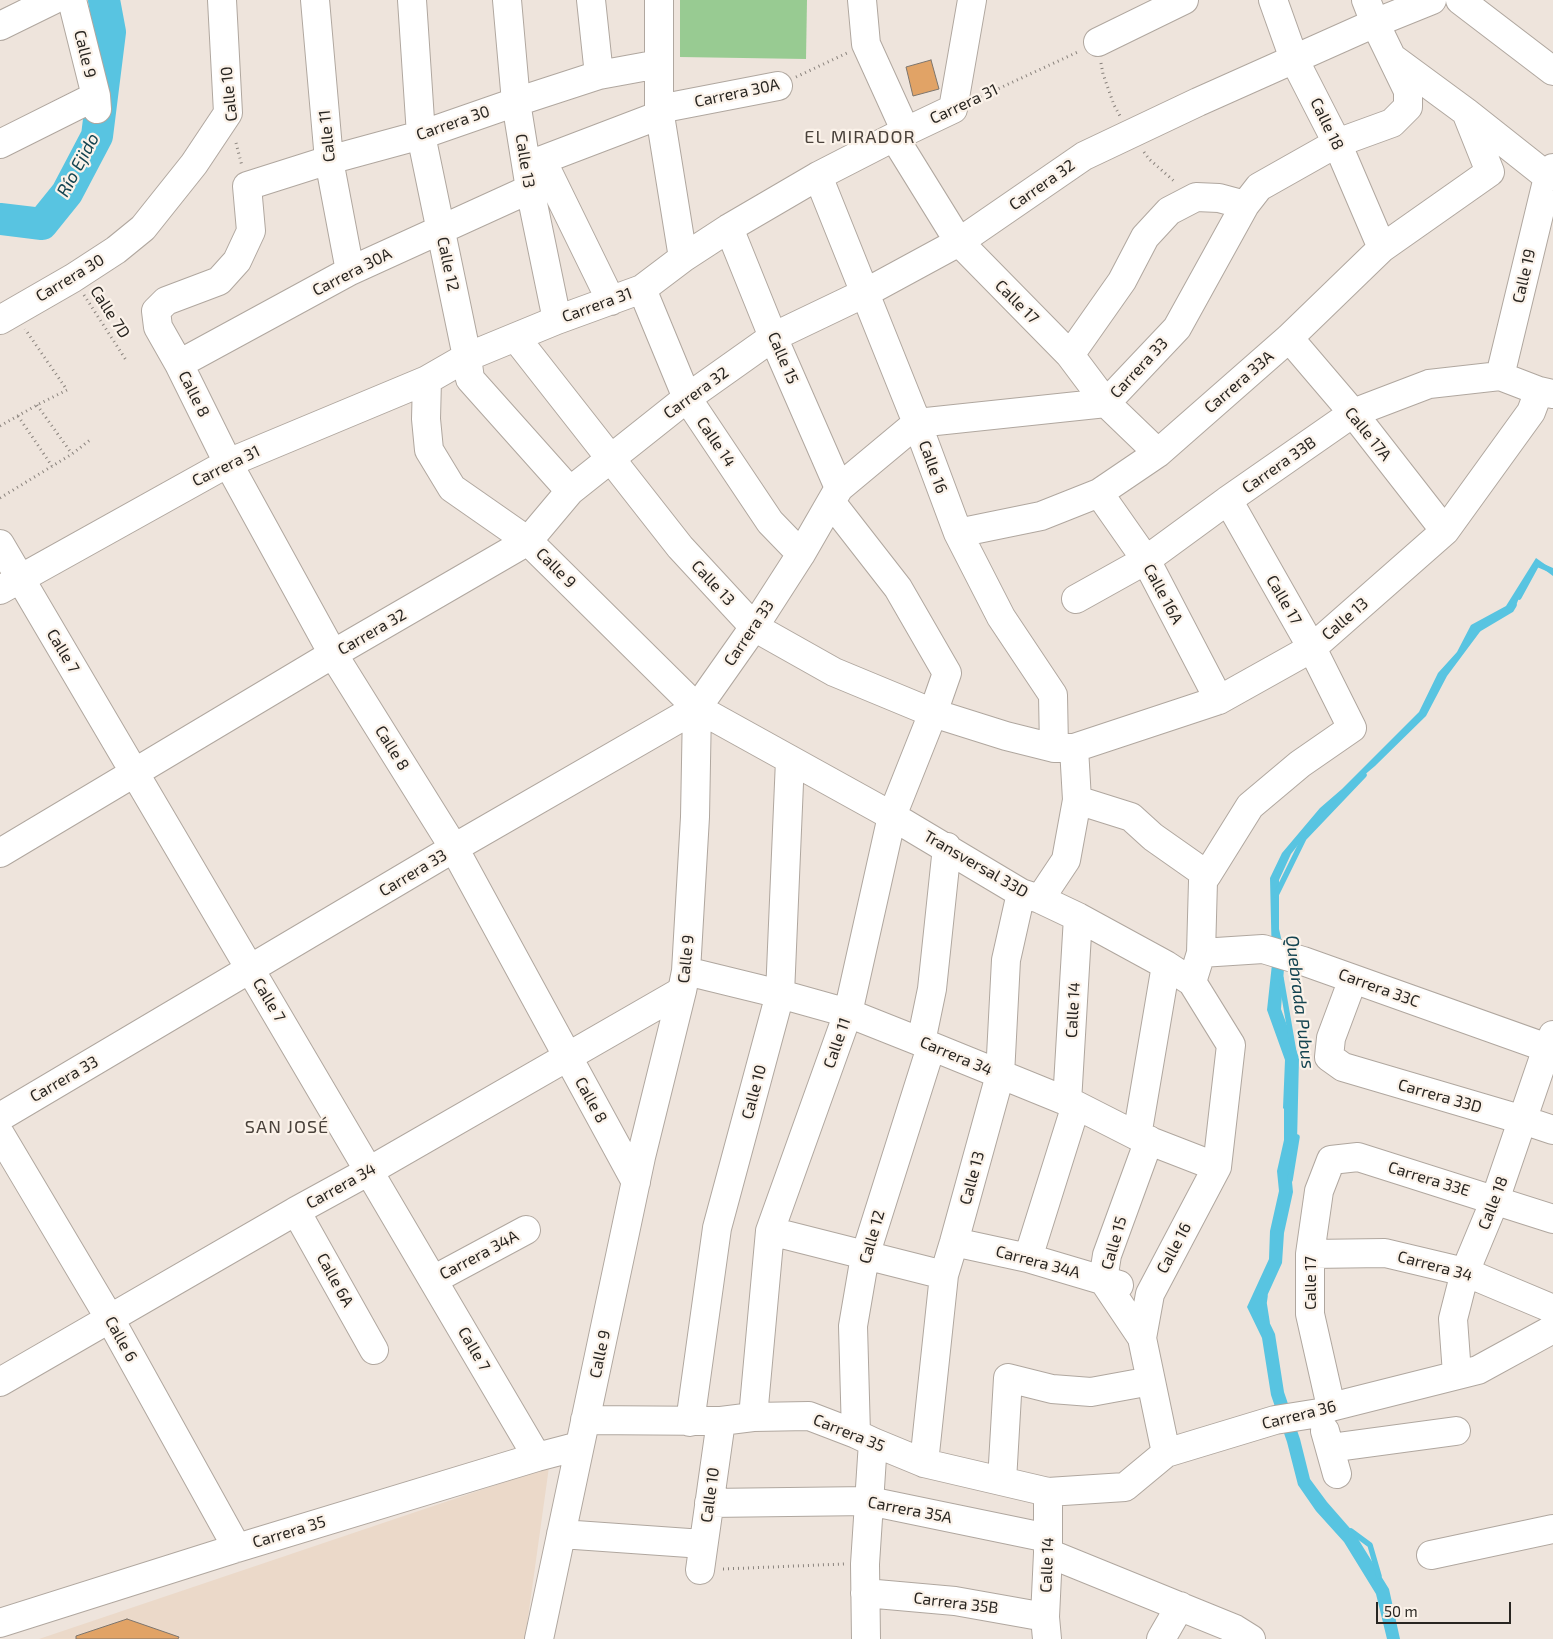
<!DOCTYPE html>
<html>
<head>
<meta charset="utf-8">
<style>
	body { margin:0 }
	#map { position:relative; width:1553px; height:1639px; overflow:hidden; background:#eee4dc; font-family:"Exo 2",sans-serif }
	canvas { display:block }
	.scale { position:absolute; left:1376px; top:1602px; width:135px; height:22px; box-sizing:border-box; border:2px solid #282521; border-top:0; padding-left:6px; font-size:15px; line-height:18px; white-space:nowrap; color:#282521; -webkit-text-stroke:4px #fbf2e9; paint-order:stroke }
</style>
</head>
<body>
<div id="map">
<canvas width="1553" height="1639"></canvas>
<div class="scale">50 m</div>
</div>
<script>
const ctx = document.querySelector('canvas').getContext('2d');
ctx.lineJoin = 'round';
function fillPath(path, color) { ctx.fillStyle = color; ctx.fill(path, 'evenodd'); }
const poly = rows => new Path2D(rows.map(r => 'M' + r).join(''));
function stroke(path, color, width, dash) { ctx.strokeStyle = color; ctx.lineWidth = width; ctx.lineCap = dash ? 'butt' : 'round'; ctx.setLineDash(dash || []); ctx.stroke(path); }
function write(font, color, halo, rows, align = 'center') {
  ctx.font = font + ' "Exo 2",sans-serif'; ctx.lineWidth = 4.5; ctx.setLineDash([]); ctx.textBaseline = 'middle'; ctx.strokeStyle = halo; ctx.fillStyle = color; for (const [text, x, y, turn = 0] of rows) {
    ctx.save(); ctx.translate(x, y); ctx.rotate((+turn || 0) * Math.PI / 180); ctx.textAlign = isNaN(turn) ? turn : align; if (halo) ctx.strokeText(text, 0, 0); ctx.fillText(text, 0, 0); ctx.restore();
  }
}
fillPath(poly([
	[549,1467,525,1639,39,1639]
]), '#ebd9c9');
fillPath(poly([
	[680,0,807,0,806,59,680,57]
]), '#98cb92');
fillPath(poly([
	[1536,558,1553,570,1553,576,1537,564,1525,583,1515,608,1485,625,1447,676,1426,716,1375,766,1349,788,1308,832,1291,854,1279,880,1279,929,1285,955,1281,1009,1299,1058,1297,1142,1291,1172,1293,1192,1284,1233,1282,1263,1262,1307,1275,1334,1284,1392,1300,1439,1310,1479,1327,1502,1355,1534,1389,1589,1400,1639,1387,1639,1376,1594,1344,1542,1316,1511,1298,1485,1287,1442,1271,1395,1262,1338,1247,1307,1269,1259,1270,1231,1279,1191,1277,1171,1284,1140,1284,1109,1283,1108,1285,1060,1267,1010,1272,964,1270,878,1282,853,1320,808,1342,789,1419,712,1438,673,1457,652,1471,625,1506,606]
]), '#58c4e1');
stroke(poly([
	[1519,597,1537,564,1553,571],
	[1479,629,1511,610,1514,605],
	[1276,895,1304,838,1364,775],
	[1281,978,1294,1053],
	[1290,1180,1297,1137],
	[1265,1296,1264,1303,1267,1322],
	[1351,1531,1370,1545,1379,1576]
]), '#58c4e1', 5.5);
stroke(poly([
	[0,219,42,224,67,193,97,136,110,32,104,0]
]), '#58c4e1', 32);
const building = poly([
	[931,60,939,89,913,96,906,67,931,60],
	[127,1619,179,1637,178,1639,76,1639,76,1636,127,1619]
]);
fillPath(building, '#e1a366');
stroke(building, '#7d756d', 1);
const minor = poly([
	[72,0,96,96,97,109],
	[315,0,329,160,350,271],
	[412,0,421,135,467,357,470,379,570,491],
	[507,0,516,102,530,189,557,320],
	[591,0,599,75],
	[659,0,659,109,683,258],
	[862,0,866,44,906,132],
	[1273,0,1294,59,1337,143,1382,248],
	[1460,0,1553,71],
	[0,26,53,0],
	[1098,42,1184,0],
	[1394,59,1466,112,1548,177],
	[659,109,778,86],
	[894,137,959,242,1070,355,1106,403,1158,453],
	[0,144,96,96],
	[542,160,611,301],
	[526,164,542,160,660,115],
	[818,176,917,423,958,533,1001,617,1053,695,1054,748],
	[729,228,773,337,839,488],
	[642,289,687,398,770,522,801,554],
	[0,320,73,278,116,250,143,228,194,164,228,113,222,0],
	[516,338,680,547,754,627,834,672,933,713,1006,736,1054,748,1074,748,1219,700,1312,648,1445,531,1531,412,1539,391],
	[1289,338,1353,413,1445,531],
	[1070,355,1122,281,1145,237,1169,211,1196,197,1219,198,1245,205],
	[179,364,350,271,530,189],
	[1500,376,1548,177,1553,168],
	[427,380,426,419,429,450,452,488,528,541,697,708,695,817,686,971,682,991,641,1157,539,1639],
	[1099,493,1146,560,1219,700],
	[958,533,1041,516,1099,493,1158,453,1289,338,1382,248,1490,172,1466,112],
	[0,544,537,1457],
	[0,590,228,463,427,380,467,357,557,320,642,289,683,258,729,228,818,176,894,137,953,109,972,0],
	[1076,599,1146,560,1228,500,1353,413,1429,384,1500,376,1539,391,1553,394],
	[697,708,892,816,1021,893,1040,899,1078,917,1166,965,1192,982,1231,1045,1217,1167,1150,1294,1142,1338,1166,1453],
	[1077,800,1131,817,1153,837,1207,875],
	[0,853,333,654,528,541,570,491,687,398,773,337,865,293,959,242,1084,156,1198,102,1375,23,1432,0],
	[1040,899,1066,860,1077,800,1074,748],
	[1201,953,1263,949,1303,961,1553,1050],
	[686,971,780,994,848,1013,921,1042,1076,1105,1137,1136,1217,1167],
	[1353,979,1331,1038,1329,1057,1343,1067,1523,1120,1553,1130],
	[1192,982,1201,953,1203,881,1207,875,1250,806,1300,764,1352,728,1312,648,1228,500],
	[921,1042,932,989,947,847],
	[1067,1102,1078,917],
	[0,1117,454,848,697,708,754,627,801,554,839,488,917,423,1106,403,1177,328,1245,205,1259,187,1337,143,1392,123,1408,107,1408,91,1375,23,1366,0],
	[0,1134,110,1319,237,1548],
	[1137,1136,1166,965],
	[636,1182,454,848,333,654,228,463,179,364,158,327,156,311,166,301,219,281,237,261,251,231,247,186,329,160,421,135,516,102,599,75,659,64],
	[296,1211,374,1350],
	[770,1231,944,1275],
	[954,1242,1028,1258,1119,1285],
	[1310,1254,1385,1253,1465,1272,1553,1309],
	[1028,1258,1076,1105],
	[433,1280,526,1230],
	[1142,1338,1103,1280,1107,1255,1149,1140],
	[1457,1374,1453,1319,1465,1272,1495,1200,1547,1048,1553,1035],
	[0,1382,296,1211,369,1171,682,991],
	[1331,1407,1310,1314,1310,1254,1319,1191,1331,1160,1358,1157,1553,1219],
	[753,1417,770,1231,848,1013,892,816,933,713,947,673,898,588,831,502],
	[585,1420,721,1421,753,1417,809,1416,856,1434,873,1442,924,1463,1048,1492,1125,1487,1166,1453,1275,1420,1319,1413,1331,1407,1478,1370,1553,1329],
	[690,1422,717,1228,780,994,790,760],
	[1325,1431,1337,1474],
	[856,1434,853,1326,865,1256,931,1047],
	[1330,1448,1456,1431],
	[924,1463,944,1275,954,1242,1000,1075,1006,960,1021,893],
	[1002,1481,1008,1378,1052,1389,1091,1392,1151,1381],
	[709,1503,869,1501,1048,1538],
	[561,1534,703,1544],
	[1048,1553,1235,1629,1251,1639],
	[1431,1555,1553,1529],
	[700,1570,721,1421],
	[865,1593,955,1601,1045,1617],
	[0,1623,237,1548,537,1457,579,1446],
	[866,1639,865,1564,873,1442],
	[1047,1639,1045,1617,1048,1553,1048,1492],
	[1161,1639,1180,1606]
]);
stroke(minor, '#b0a79f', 30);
stroke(poly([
	[1101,63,1103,74,1114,105,1120,116],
	[796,77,847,53],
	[976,99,1080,51],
	[236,143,242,166],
	[1144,152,1149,159,1175,182],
	[84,295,126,360],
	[37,405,72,454],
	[18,416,52,466],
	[0,426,37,405,67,390,25,329],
	[0,498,72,454,90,440],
	[723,1569,844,1564]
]), '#89827c', 3, [1, 4]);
stroke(minor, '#fff', 28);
write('16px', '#282521', '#fbf2e9', [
	["Calle 9",85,54,76],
	["Carrera 30A",737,93,-12],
	["Calle 10",229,94,-96],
	["Carrera 31",964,104,-25],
	["Carrera 30",453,123,-19],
	["Calle 18",1327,124,64],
	["Calle 11",327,136,-96],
	["Calle 13",525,161,81],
	["Carrera 32",1042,185,-35],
	["Calle 12",448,264,78],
	["Carrera 30A",352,272,-27],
	["Calle 19",1524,276,-77],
	["Carrera 30",70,278,-31],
	["Calle 17",1017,302,45],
	["Carrera 31",597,305,-20],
	["Calle 7D",110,312,57],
	["Calle 15",783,358,67],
	["Carrera 33",1139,368,-47],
	["Carrera 33A",1239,382,-41],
	["Carrera 32",696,393,-36],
	["Calle 8",194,394,63],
	["Calle 17A",1368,434,51],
	["Calle 14",716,442,56],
	["Carrera 33B",1279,465,-35],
	["Carrera 31",226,466,-26],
	["Calle 16",933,467,70],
	["Calle 9",556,568,45],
	["Calle 13",713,583,47],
	["Calle 16A",1163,594,62],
	["Calle 17",1284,600,60],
	["Calle 13",1345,619,-41],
	["Carrera 32",372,632,-30],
	["Carrera 33",749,633,-56],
	["Calle 7",63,651,59],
	["Calle 8",392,748,58],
	["Transversal 33D",976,864,30],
	["Carrera 33",413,873,-31],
	["Calle 9",686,959,-84],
	["Carrera 33C",1379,988,20],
	["Calle 7",269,1000,59],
	["Calle 14",1073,1010,-87],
	["Calle 11",837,1043,-71],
	["Carrera 34",956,1056,23],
	["Carrera 33",64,1079,-30],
	["Calle 10",754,1092,-75],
	["Carrera 33D",1440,1096,16],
	["Calle 8",591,1100,61],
	["Calle 13",972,1178,-75],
	["Carrera 33E",1429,1179,17],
	["Carrera 34",341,1186,-29],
	["Calle 18",1493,1203,-69],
	["Calle 12",872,1237,-74],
	["Calle 15",1114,1243,-74],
	["Calle 16",1174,1248,-62],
	["Carrera 34A",479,1255,-28],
	["Carrera 34A",1038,1262,15],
	["Carrera 34",1435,1266,15],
	["Calle 6A",335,1280,61],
	["Calle 17",1311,1283,-90],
	["Calle 6",121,1339,61],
	["Calle 7",474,1349,60],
	["Calle 9",600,1354,-78],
	["Carrera 36",1299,1415,-14],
	["Carrera 35",849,1433,22],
	["Calle 10",710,1495,-82],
	["Carrera 35A",910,1510,11],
	["Carrera 35",289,1532,-17],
	["Calle 14",1047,1565,-88],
	["Carrera 35B",956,1603,7]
]);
ctx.letterSpacing = '1px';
write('18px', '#4a423b', '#fbf2e9', [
	["EL MIRADOR",860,137],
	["SAN JOSÉ",287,1127]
]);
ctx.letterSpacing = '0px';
write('italic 18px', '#144451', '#fbf2e9', [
	["Río Ejido",78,165,-62],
	["Quebrada Pubus",1300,1002,83]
]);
</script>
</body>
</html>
